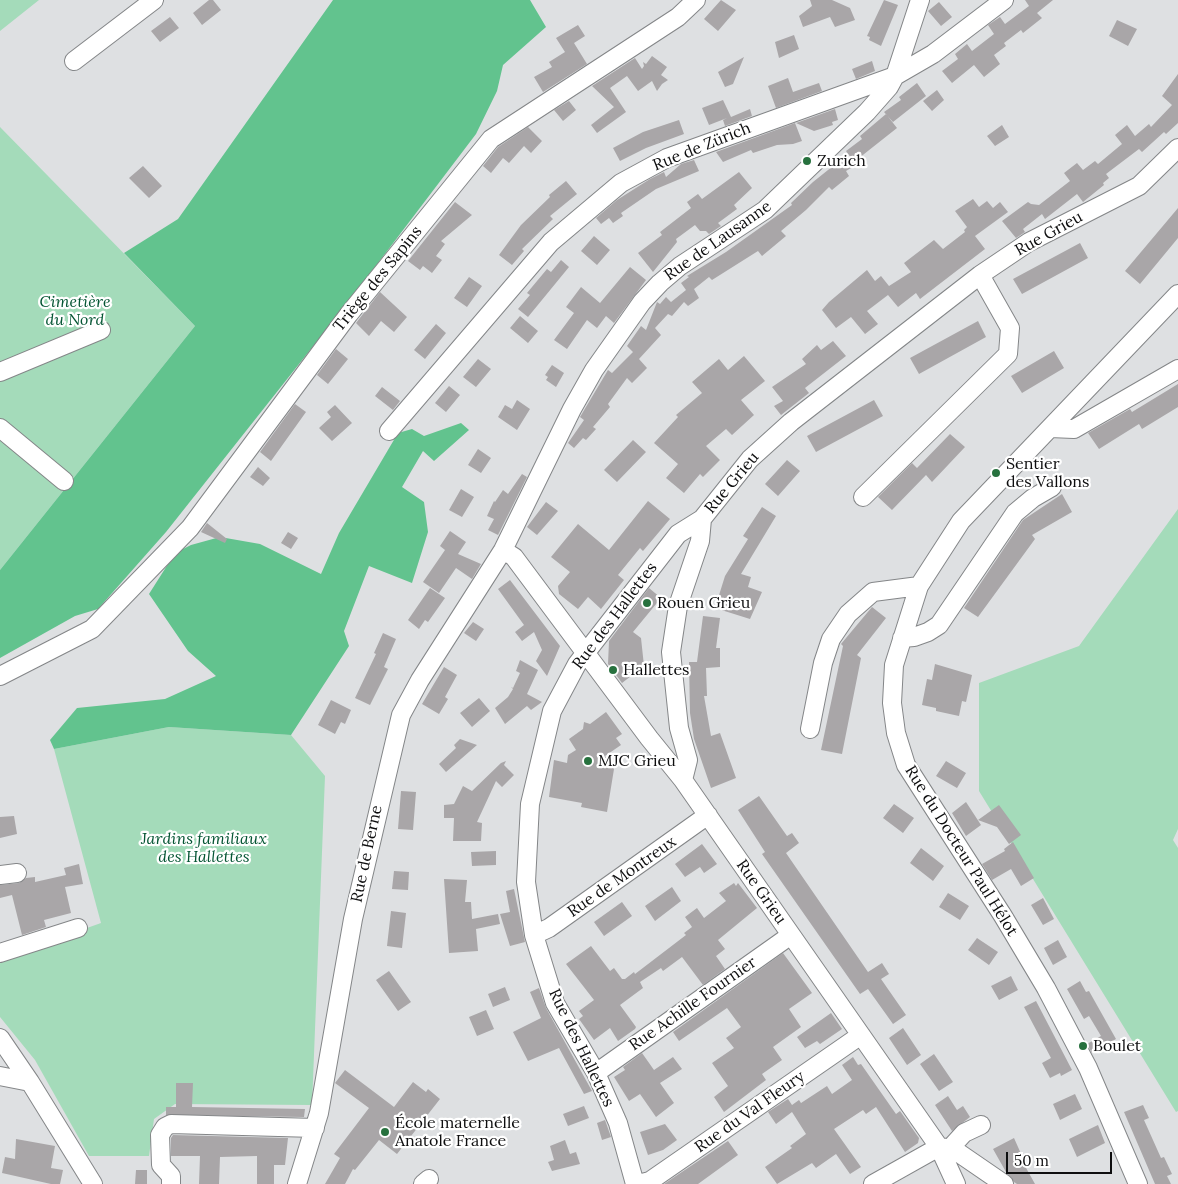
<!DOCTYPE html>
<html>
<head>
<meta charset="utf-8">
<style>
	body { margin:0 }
	#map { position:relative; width:1178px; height:1184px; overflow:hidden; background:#dee0e2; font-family:Lora,serif }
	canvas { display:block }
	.scale { position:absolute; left:1006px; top:1152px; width:106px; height:22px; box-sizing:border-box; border:2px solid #0e0e0f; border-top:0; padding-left:6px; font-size:15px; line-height:18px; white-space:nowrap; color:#0e0e0f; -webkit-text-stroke:4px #fff; paint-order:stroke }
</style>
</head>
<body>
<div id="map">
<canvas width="1178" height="1184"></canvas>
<div class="scale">50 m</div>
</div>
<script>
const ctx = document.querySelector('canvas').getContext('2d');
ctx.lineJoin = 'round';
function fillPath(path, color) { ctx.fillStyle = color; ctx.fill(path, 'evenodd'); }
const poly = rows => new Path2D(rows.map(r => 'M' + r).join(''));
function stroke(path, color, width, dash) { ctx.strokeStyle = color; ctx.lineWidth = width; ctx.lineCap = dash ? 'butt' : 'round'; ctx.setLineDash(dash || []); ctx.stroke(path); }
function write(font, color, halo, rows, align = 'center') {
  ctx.font = font + ' Lora,serif'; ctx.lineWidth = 4.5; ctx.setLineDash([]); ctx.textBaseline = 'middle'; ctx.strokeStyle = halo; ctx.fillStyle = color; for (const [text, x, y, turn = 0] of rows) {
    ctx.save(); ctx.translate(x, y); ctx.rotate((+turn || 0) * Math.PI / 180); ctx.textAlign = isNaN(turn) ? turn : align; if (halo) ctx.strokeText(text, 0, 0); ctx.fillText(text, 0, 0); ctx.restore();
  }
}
fillPath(poly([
	[0,0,39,0,0,31],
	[0,127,195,326,0,570],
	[1178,509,1178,829,1173,840,1178,848,1178,1111,1176,1112,979,791,979,683,1079,646],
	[169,727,291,735,325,776,312,1105,175,1104,154,1119,149,1156,89,1156,35,1060,0,1017,0,959,101,923,54,749]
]), '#a4dbba');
fillPath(poly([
	[333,0,530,0,546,27,503,65,497,91,476,134,356,292,166,532,98,609,75,616,0,658,0,570,195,326,124,253,178,219],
	[461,423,469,430,434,461,423,451,402,487,424,502,428,532,412,583,369,566,344,631,349,646,291,735,169,727,54,749,50,740,77,708,165,699,216,676,188,651,149,594,175,553,191,545,220,537,260,544,321,574,339,533,398,433,412,429,424,436]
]), '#62c38e');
fillPath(poly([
	[209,0,213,0,221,10,202,25,193,13],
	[721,0,736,10,718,31,704,19],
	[810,0,832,0,850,8,855,20,835,27,830,17,803,27,799,16,812,6],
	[884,0,898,5,881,46,869,40,870,37,867,36],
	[1025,0,1053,0,1037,13,1042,18,1023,33,1021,30,1004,43,1006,46,994,55,1000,64,984,77,974,65,952,83,942,71,958,59,955,54,967,44,972,51,994,34,988,25,1000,17,1005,24,1029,6],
	[939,2,952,17,941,26,928,11],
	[170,17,179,28,160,42,151,31],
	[1117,20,1137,29,1128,46,1109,36],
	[578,25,585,36,574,43,587,64,543,92,534,77,552,67,549,62,565,52,556,38],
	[794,35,799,49,779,58,775,42],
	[652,56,667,67,661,75,668,80,662,84,657,91,652,81,638,91,627,76,610,88,626,112,597,133,591,125,614,107,592,86,635,58,642,69,644,66,643,62,646,64],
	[744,57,733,84,725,87,718,72],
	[872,61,875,71,856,79,852,69],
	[1178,74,1178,123,1166,134,1164,132,1142,152,1139,149,1106,174,1109,178,1103,183,1104,185,1083,202,1077,194,1045,219,1042,214,1023,229,1025,232,1016,238,1002,221,1028,202,1031,204,1039,205,1070,181,1064,173,1077,163,1083,170,1095,161,1098,164,1122,144,1115,135,1127,125,1135,136,1149,124,1151,127,1172,105,1162,96],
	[788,78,793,92,819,83,822,91,776,108,768,86],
	[917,83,926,96,893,122,884,112,901,100,899,97],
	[937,90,944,100,932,111,923,101],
	[723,100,731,117,750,109,752,116,725,126,723,120,727,118,709,125,702,108],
	[569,101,576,110,563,121,554,110],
	[835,109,838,120,832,122,833,125,814,131,796,123],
	[886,114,897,128,854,162,846,151,862,139,860,136],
	[679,120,684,134,646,148,620,161,613,148,643,132],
	[795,123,802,141,793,144,777,145,753,153,751,150,723,162,716,152],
	[1002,125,1009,137,995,146,987,136],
	[528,127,542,141,531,153,524,146,509,163,503,158,491,173,483,166,498,147],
	[843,158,851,168,846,171,849,176,832,190,829,187,806,210,781,231,786,236,762,256,758,251,712,280,709,277,694,289,699,298,688,306,684,302,672,316,668,314,655,328,661,335,639,359,647,368,632,383,627,378,608,404,610,407,593,427,596,429,586,440,583,438,574,448,568,443,584,420,580,417,608,370,612,373,633,352,627,346,641,326,646,330,657,302,660,304,666,297,671,302,686,290,681,283,689,277,687,276,726,252,792,205,791,203,813,182],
	[694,160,699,171,656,189,621,213,623,216,613,223,609,218,601,224,596,218,617,200,650,179,664,172,666,177,681,164],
	[143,166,162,186,149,198,129,178],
	[739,172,752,188,734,205,737,209,718,223,721,226,709,234,706,231,700,231,695,225,676,239,677,242,653,272,638,253,662,235,660,232,691,208,687,202,698,194,702,199],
	[566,181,577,194,550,216,553,219,522,249,524,251,512,265,499,255,521,225,550,197,549,195],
	[973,199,979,207,987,201,993,208,1000,202,1008,212,975,236,985,249,920,299,916,293,898,307,888,295,867,311,878,324,865,334,851,317,836,328,822,310,829,302,867,270,875,281,881,276,889,286,911,272,904,263,934,240,943,249,965,232,964,230,967,227,955,211],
	[455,202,472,215,441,241,445,244,436,256,442,260,432,273,423,266,420,270,408,261],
	[1178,208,1178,238,1140,284,1125,271],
	[594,236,610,250,597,265,581,251],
	[1080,243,1088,258,1022,294,1013,279],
	[561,260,569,267,528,317,518,309,530,295,527,293,547,269,551,272],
	[630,267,646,280,614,323,606,316,597,328,587,320,567,349,554,340,574,313,566,307,581,287,600,303],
	[469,277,482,286,467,307,454,298],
	[380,292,407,317,394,332,381,321,369,336,356,323],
	[520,316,538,331,528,343,510,328],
	[978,321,986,337,919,374,910,358],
	[436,324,446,333,425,359,414,350],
	[833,341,846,356,805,388,809,393,781,415,774,406,783,401,772,387,806,364,802,359,817,345,821,350],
	[336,349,348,359,328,384,317,375],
	[1054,351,1064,368,1022,393,1011,376],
	[744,356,765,381,741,400,754,415,732,435,726,429,706,446,720,460,703,477,700,474,684,493,666,478,678,464,654,443,678,417,676,415,702,393,692,382,719,359,728,370],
	[478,359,491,369,476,387,463,377],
	[552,365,564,373,556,387,546,380,548,377,545,375],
	[1178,384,1178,407,1142,429,1139,424,1099,449,1088,433,1130,409,1132,412],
	[449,386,460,395,446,412,435,403],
	[382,387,400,401,393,410,375,396],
	[517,400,530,409,517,430,498,417,505,405,512,409],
	[874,400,883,416,816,452,807,436],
	[295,404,306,412,271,461,260,452],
	[335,405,352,423,332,441,319,428,331,417,327,412],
	[950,434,965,447,932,482,926,475,892,510,878,497,912,463,917,468],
	[633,440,646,452,617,482,604,470],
	[478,449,491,458,481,473,468,465],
	[787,460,800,471,778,496,765,484],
	[258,467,270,478,263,486,250,477],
	[522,474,527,477,498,535,488,530,494,519,487,516,494,501,495,502,503,490,508,494],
	[461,489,474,497,462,517,449,510],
	[1062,494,1072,512,1032,535,1035,539,978,617,964,608,1023,520],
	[648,501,670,519,643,551,640,548,618,575,624,580,601,609,588,597,578,609,559,594,558,586,570,572,551,557,578,524,609,550],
	[546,502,558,511,537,535,527,527],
	[762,507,776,516,741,574,751,577,748,587,762,592,750,619,715,608,725,576,748,539,743,536],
	[207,523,227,539,225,543,201,532],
	[450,531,466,542,458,554,481,564,472,579,456,568,439,593,423,582,445,550,440,546],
	[288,532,298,538,291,549,281,543],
	[510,580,560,646,547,676,536,661,542,650,534,632,522,641,515,632,524,625,498,589],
	[430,588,445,598,428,622,425,620,419,629,408,620],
	[649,588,661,598,633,632,641,638,644,666,622,683,608,664,609,641],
	[872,607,886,618,857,655,861,658,842,754,821,750,843,646,841,644],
	[703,616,720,618,716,648,720,648,720,667,706,668,707,696,704,696,711,736,720,733,736,778,711,788,694,739,690,713,689,662,697,662],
	[473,622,484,629,476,641,464,633],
	[383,633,396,639,384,667,388,669,370,705,355,698,376,654,374,653],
	[520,660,538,670,527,694,542,702,531,710,527,706,505,724,495,708,508,697,513,689,511,687,513,688,520,673,516,671],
	[935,664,972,675,966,702,962,701,959,716,936,711,936,708,922,705,927,679,932,680],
	[444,667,457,675,445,697,448,699,439,714,422,704],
	[479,698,490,711,472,727,460,713],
	[331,700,351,710,345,724,341,722,335,734,318,725],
	[606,712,622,734,616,738,621,745,605,756,614,769,607,812,581,807,582,803,549,797,554,760,567,763,568,755,576,750,569,739,583,729,584,722,590,724],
	[460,739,477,745,446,772,439,764,456,748,454,745],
	[506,761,504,765,514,775,502,787,496,781,477,822,482,823,481,841,453,841,454,818,444,818,444,805,454,804,463,786,472,791,501,763],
	[946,761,966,773,957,788,936,776],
	[401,791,416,792,413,830,398,829],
	[759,796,787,836,792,833,799,843,786,853,868,972,882,963,889,974,881,979,906,1015,893,1024,868,989,860,994,762,854,765,852,738,810],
	[966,802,981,825,966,836,952,813],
	[894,804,914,818,903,833,883,818],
	[999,805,1021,835,1009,844,997,827,978,820],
	[14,816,17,834,0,838,0,817],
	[1013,842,1034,878,1021,886,1011,869,992,880,982,864,1005,851,1004,849],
	[702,844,717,864,704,873,700,867,685,877,675,864],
	[921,848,944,866,933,881,910,863],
	[496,851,496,865,472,866,471,852],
	[79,864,83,884,65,887,71,913,44,920,46,927,22,935,12,895,0,898,0,885,19,883,26,878,35,877,35,882,66,875,64,868],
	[394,871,409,872,408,890,392,889],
	[444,879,467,880,465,902,471,902,472,919,498,914,500,924,476,929,478,951,449,953],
	[734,883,736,886,738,883,757,908,718,940,725,949,716,956,725,969,703,985,682,957,663,971,661,968,640,982,643,988,620,1005,636,1027,635,1029,618,1041,610,1028,594,1040,579,1019,583,1016,579,1011,594,1000,566,964,591,946,610,971,614,968,622,979,625,979,634,972,635,974,686,935,684,933,692,927,685,917,697,908,704,918,726,901,719,893],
	[672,887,681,901,655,921,645,906],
	[514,889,525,942,510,946,500,914,510,912,506,891],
	[948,893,969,906,960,920,939,907],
	[1043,898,1054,919,1043,925,1031,905],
	[622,902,632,916,604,936,594,922],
	[391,911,406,913,402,948,387,946],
	[977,938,998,952,989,965,968,950],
	[1058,940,1067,957,1053,965,1044,948],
	[783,953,812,993,789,1009,801,1027,773,1047,782,1060,762,1074,766,1080,724,1112,714,1097,728,1086,712,1063,734,1048,726,1038,741,1027,727,1008,679,1041,673,1032],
	[389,971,411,1002,398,1011,376,980],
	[1011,976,1018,990,999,1000,991,986],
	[1080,981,1086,992,1089,991,1116,1039,1092,1053,1087,1044,1101,1036,1089,1016,1084,1019,1067,989],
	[505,987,510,1000,493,1007,488,994],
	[539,988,546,1008,592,1091,584,1094,559,1048,528,1061,513,1032,541,1018,530,992],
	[1036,1001,1072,1070,1061,1076,1060,1073,1050,1078,1042,1063,1051,1058,1024,1007],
	[486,1010,494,1029,477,1036,469,1017],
	[831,1013,842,1029,820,1044,817,1041,805,1048,797,1037],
	[903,1028,921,1055,907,1065,889,1038],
	[642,1053,654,1070,673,1057,682,1069,660,1083,674,1103,656,1117,640,1094,629,1101,614,1077,625,1070,623,1067],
	[934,1054,953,1082,939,1091,920,1064],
	[853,1057,858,1065,861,1064,896,1114,900,1111,919,1138,918,1143,905,1152,876,1107,866,1114,863,1110,834,1129,861,1167,850,1174,836,1154,816,1168,812,1163,777,1184,765,1167,792,1148,790,1146,806,1134,792,1112,776,1124,768,1112,788,1099,792,1105,799,1100,801,1103,827,1086,832,1094,852,1080,842,1065],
	[345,1070,394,1107,413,1082,426,1092,428,1089,440,1099,397,1154,379,1140,355,1170,353,1169,345,1184,325,1184,340,1158,334,1154,369,1108,335,1083],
	[176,1083,193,1083,192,1107,305,1109,304,1117,166,1115,166,1107,176,1107],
	[1075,1094,1082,1109,1060,1120,1053,1104],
	[948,1096,957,1110,963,1106,970,1117,952,1131,935,1105],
	[1143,1105,1149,1118,1144,1120,1161,1158,1164,1157,1172,1174,1167,1176,1171,1184,1155,1184,1124,1112],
	[584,1106,589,1118,568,1126,563,1114],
	[605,1120,611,1137,602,1140,597,1123],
	[665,1124,677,1140,663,1150,648,1155,640,1132],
	[1098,1125,1105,1143,1077,1157,1069,1139],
	[173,1135,288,1138,285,1165,274,1165,274,1184,257,1184,257,1156,220,1157,219,1184,199,1184,200,1156,171,1156,171,1138],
	[1014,1138,1022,1156,1020,1157,1035,1184,1017,1184,1014,1182,1006,1172,993,1149],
	[16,1139,55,1146,51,1168,63,1170,60,1184,51,1184,2,1173,5,1157,15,1159],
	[565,1140,570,1154,576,1152,580,1164,552,1171,548,1162,554,1160,550,1146],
	[728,1141,738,1155,698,1184,664,1184],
	[136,1170,147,1170,147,1184,135,1184]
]), '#a9a6a8');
const minor = poly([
	[74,61,154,0],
	[0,372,101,330],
	[0,428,64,481],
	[1050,428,1074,429,1178,369],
	[389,431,551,242,621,183,667,158,895,76,933,54,1004,0],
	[863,497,1008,354,1010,328,980,275],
	[503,550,514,557,649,738,683,780,939,1147,956,1184],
	[902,638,914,637,928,632,939,625,1015,513,1033,498,1052,487],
	[0,676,92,629,190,528,349,314,491,139,678,17,696,0],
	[810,729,823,663,831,639,848,614,873,592,919,586],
	[683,780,688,760,679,728,671,652,678,606,700,541,702,519,750,459,791,422,980,275,1029,242,1139,186,1178,148],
	[0,875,17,873],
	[534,935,549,928,708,815],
	[0,953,78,928],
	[0,1038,30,1082,93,1184],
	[596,1073,791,935],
	[0,1076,30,1082],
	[939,1147,953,1149,1004,1184],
	[953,1149,954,1144,964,1133,981,1125],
	[171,1184,171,1176,161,1165,160,1135,165,1127,171,1124,315,1128],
	[297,1184,319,1113,353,919,401,715,420,680,503,550,572,409,594,370,642,302,660,283,680,266,765,210,867,112,889,87,895,76,920,0],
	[423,1184,429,1179],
	[635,1184,618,1123,596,1073,555,1003,534,935,526,882,530,804,552,711,577,664,678,534,702,519],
	[638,1184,650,1181,861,1035],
	[873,1184,939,1147],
	[1138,1184,1088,1068,1046,988,1003,916,906,765,896,733,892,703,894,665,919,586,961,521,1178,294]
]);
stroke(minor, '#848688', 20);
stroke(minor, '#fff', 18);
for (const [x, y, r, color] of [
	[807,161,5,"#27713e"],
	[996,473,5,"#27713e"],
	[647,603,5,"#27713e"],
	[613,670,5,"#27713e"],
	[588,761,5,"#27713e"],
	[1083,1046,5,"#27713e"],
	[385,1132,5,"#27713e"]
]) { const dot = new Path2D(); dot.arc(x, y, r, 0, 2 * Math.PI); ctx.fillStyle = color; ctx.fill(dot); stroke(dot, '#fff', 2); }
write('16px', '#0e0e0f', '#fff', [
	["Rue de Zürich",702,147,-22],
	["Rue Grieu",1049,234,-29],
	["Rue de Lausanne",718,241,-35],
	["Triège des Sapins",378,279,-51],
	["Rue Grieu",732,483,-50],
	["Rue des Hallettes",615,616,-53],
	["Rue du Docteur Paul Hélot",961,851,58],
	["Rue de Berne",367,854,-78],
	["Rue de Montreux",622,877,-35],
	["Rue Grieu",761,892,55],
	["Rue Achille Fournier",693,1004,-35],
	["Rue des Hallettes",581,1048,64],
	["Rue du Val Fleury",750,1112,-35]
]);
write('16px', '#0e0e0f', '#fff', [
	["Zurich",817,161],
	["Sentier",1006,464],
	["des Vallons",1006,482],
	["Rouen Grieu",657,603],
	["Hallettes",623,670],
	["MJC Grieu",598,761],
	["Boulet",1093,1046],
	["École maternelle",395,1123],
	["Anatole France",395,1141]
], 'left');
write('italic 16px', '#035432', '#fff', [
	["Cimetière",75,302],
	["du Nord",75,320],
	["Jardins familiaux",204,839],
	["des Hallettes",204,857]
]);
</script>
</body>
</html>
